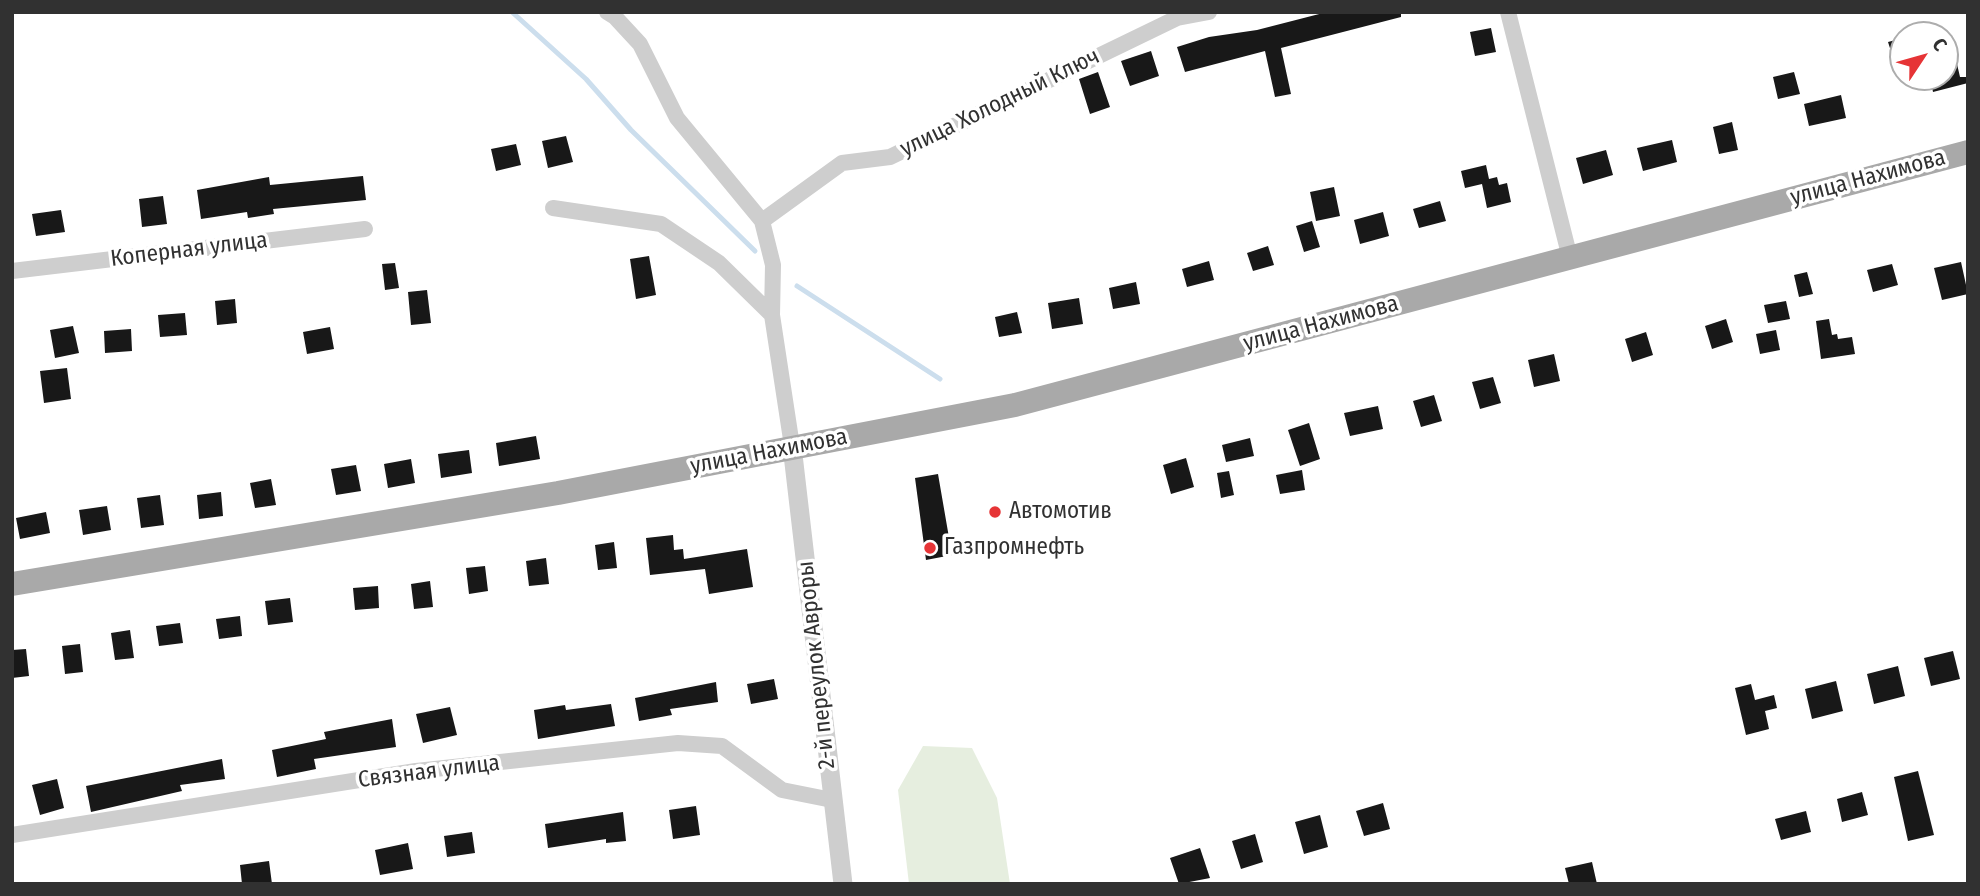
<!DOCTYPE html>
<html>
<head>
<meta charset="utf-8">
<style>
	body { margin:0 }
	#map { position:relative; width:1980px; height:896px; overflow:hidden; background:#fff; font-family:"Fira Sans Condensed",sans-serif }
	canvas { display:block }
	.frame { position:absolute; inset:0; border:14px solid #313131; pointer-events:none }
	.north { position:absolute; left:1889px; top:21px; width:70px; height:70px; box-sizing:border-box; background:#fff; border:2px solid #adadad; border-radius:50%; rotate:54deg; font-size:19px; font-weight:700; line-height:28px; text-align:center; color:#313131 }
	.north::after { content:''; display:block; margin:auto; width:24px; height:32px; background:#e63436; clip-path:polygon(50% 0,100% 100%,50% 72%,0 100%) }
</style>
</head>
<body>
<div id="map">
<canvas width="1980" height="896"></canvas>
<div class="frame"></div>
<div class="north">С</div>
</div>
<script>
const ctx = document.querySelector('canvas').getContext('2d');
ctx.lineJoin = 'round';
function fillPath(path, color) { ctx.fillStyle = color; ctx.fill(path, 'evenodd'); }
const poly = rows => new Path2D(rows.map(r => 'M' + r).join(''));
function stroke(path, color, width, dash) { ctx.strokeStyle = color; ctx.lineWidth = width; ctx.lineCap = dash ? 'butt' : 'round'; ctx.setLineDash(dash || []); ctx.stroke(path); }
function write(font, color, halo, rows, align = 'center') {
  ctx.font = font + ' "Fira Sans Condensed",sans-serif'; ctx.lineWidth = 7; ctx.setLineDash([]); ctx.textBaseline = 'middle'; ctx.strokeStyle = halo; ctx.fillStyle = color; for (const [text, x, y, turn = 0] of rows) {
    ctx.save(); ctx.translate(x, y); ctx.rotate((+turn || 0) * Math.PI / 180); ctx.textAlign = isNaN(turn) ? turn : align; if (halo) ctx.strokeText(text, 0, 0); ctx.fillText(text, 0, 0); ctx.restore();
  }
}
fillPath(poly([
	[923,746,972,748,997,798,1010,884,909,884,898,790]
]), '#e6eedf');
stroke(poly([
	[512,12,586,79,631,130,755,251],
	[797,286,940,379]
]), '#ccdeed', 5);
fillPath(poly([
	[1327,12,1401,12,1401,17,1281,48,1291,94,1275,97,1265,51,1185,72,1177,47,1209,37,1257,30],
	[1491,28,1496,52,1475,56,1470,32],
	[1903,38,1903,79,1900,79,1888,42],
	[1151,51,1159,76,1130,86,1121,61],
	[1957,64,1960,77,1968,77,1968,83,1933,92,1930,77,1945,77,1945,67],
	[1098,72,1110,107,1090,114,1079,79],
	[1794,72,1800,94,1778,99,1773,77],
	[1841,95,1846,118,1809,126,1804,104],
	[1732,122,1738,150,1719,154,1713,127],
	[566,136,573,162,548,168,542,141],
	[1672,140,1677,162,1643,171,1637,148],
	[516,144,521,165,496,171,491,149],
	[1606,150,1613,175,1583,184,1576,158],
	[1486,165,1489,179,1497,177,1499,185,1507,183,1511,202,1487,208,1482,184,1465,188,1461,171],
	[363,176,366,200,273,209,274,214,248,218,247,212,201,219,197,190,269,177,270,185],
	[1334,187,1340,216,1316,221,1310,192],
	[163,196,167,224,142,227,139,199],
	[1440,201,1446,221,1419,228,1413,209],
	[61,210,65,232,36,236,32,214],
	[1383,212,1389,236,1360,244,1354,220],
	[1312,221,1320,247,1304,252,1296,226],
	[1268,246,1274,265,1253,271,1247,253],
	[649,256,656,295,636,299,630,259],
	[1209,261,1214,280,1187,287,1182,269],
	[1961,262,1968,294,1942,300,1934,268],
	[395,263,399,288,385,290,382,264],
	[1892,264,1898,285,1873,292,1867,270],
	[1807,272,1813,294,1799,297,1794,275],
	[1136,282,1140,304,1113,309,1109,288],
	[427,290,431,323,411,325,408,292],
	[1079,298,1083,324,1052,329,1048,303],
	[235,299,237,323,217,325,215,301],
	[1786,301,1790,319,1768,323,1764,305],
	[1017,312,1022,333,999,337,995,317],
	[185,313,187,335,160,337,158,315],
	[1726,319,1733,342,1712,349,1705,326],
	[1829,319,1832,335,1837,334,1838,339,1852,337,1855,354,1821,359,1816,321],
	[73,326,79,353,55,358,50,330],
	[330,327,334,349,307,354,303,332],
	[131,329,132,351,105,353,104,331],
	[1776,330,1780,350,1760,354,1756,334],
	[1646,332,1653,355,1632,362,1625,339],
	[1554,354,1560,381,1534,387,1528,360],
	[67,368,71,399,44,403,40,371],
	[1493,377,1501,403,1480,409,1472,382],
	[1434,395,1442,421,1421,427,1413,401],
	[1378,406,1383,429,1350,436,1344,413],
	[1309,423,1320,459,1300,466,1288,430],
	[536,436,540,459,499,466,496,443],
	[1250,438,1254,456,1226,462,1222,445],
	[469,450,472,473,441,478,438,454],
	[1186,458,1194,487,1171,494,1163,465],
	[411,459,415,483,388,488,384,464],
	[356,465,361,491,336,495,331,469],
	[1302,470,1305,490,1280,494,1276,475],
	[1229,471,1234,495,1221,498,1217,473],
	[938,474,952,555,926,560,915,478],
	[271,479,276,505,255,508,250,483],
	[221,492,223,516,199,519,197,495],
	[160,495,164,525,141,528,137,498],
	[107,506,111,530,83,535,79,510],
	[46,512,50,533,20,539,16,518],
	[673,535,674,550,683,549,684,559,747,549,753,587,709,594,705,569,650,575,646,538],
	[614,542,617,568,598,570,595,545],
	[546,558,549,584,529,586,526,561],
	[485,566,488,591,469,594,466,568],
	[430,581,433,607,414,609,411,584],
	[378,586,379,608,355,610,353,588],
	[290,598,293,622,268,625,265,601],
	[240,616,242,636,219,639,216,619],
	[180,623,183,643,159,646,156,626],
	[130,630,134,658,115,660,111,633],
	[80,644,83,672,65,674,62,646],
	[26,649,29,676,12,678,12,650],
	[1953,651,1960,679,1931,686,1924,658],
	[1898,666,1905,696,1874,704,1867,674],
	[774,679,778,699,751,704,747,684],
	[1836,681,1843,711,1812,719,1805,689],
	[716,682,718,702,670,709,672,715,639,721,635,698],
	[1751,684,1755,700,1774,695,1777,708,1765,711,1769,729,1746,735,1735,688],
	[611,704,615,726,538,739,534,710,565,705,566,710],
	[450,707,457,735,423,743,416,714],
	[392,719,396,747,314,759,316,769,277,777,272,750,326,739,324,732],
	[222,759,225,779,180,785,182,791,91,812,86,786],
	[1918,771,1934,835,1908,841,1894,777],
	[57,779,64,808,40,815,32,785],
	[1862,792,1868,815,1842,822,1837,799],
	[1383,803,1390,829,1364,836,1356,811],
	[696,806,700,835,673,839,669,810],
	[1806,811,1811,832,1781,840,1775,819],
	[623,812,626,841,606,843,606,839,548,848,545,824],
	[1320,815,1328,847,1304,854,1295,822],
	[472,832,475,853,447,857,444,836],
	[1255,834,1263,862,1241,869,1232,841],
	[408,843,413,869,380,875,375,850],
	[1200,848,1210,878,1179,884,1170,858],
	[269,861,272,884,242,884,240,865],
	[1592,862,1597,884,1569,884,1565,868]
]), '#181818');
stroke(poly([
	[607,12,615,17,640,44,677,118,762,221,773,265,772,315,792,446],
	[1508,12,1570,258],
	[553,208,661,224,719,263,772,315],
	[762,221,842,163,890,157,1177,18,1209,12],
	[12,271,365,229],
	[12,835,416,771,678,743,722,746,782,790,832,800]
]), '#cecece', 16);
stroke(poly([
	[792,446,843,884]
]), '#cecece', 19);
stroke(poly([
	[12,584,558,493,1015,405,1968,152]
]), '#a9a9a9', 24);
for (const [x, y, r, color] of [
	[995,512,7,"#e63436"],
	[930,548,7,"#e63436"]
]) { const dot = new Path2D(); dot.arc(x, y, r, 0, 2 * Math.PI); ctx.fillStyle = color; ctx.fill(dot); stroke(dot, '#fff', 2.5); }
write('23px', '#313131', '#fff', [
	["улица Холодный Ключ",1000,103,-26],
	["улица Нахимова",1868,178,-15],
	["Коперная улица",189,250,-7],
	["улица Нахимова",1321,324,-15],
	["улица Нахимова",769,452,-11],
	["2-й переулок Авроры",817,665,-96],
	["Связная улица",429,772,-7]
]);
write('23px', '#313131', '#fff', [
	["Автомотив",1009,512],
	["Газпромнефть",944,548]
], 'left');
</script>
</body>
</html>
